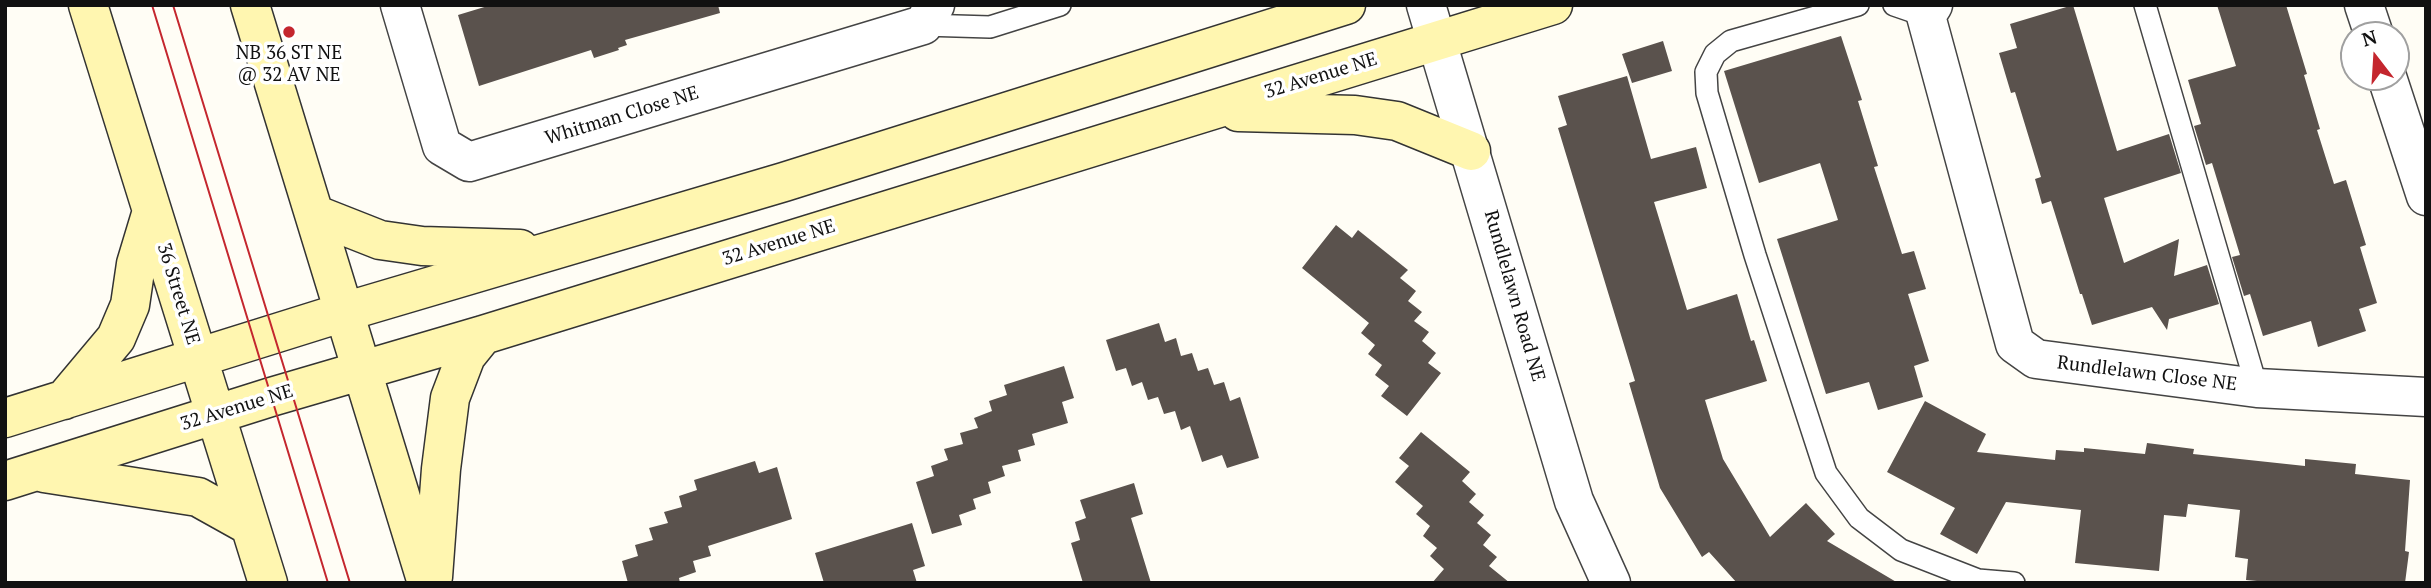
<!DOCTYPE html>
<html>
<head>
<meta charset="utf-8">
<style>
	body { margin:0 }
	#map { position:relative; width:2431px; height:588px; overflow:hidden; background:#fffdf5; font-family:"PT Serif",serif }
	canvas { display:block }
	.frame { position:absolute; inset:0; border:7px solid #111; pointer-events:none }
	.north { position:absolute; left:2340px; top:21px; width:70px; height:70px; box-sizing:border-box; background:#fff; border:2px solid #a0a0a0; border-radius:50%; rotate:343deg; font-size:19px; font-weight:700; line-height:28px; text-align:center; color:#111 }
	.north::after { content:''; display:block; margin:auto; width:24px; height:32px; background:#c4262e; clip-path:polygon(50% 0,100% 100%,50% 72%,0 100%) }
</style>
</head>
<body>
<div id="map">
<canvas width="2431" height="588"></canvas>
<div class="frame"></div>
<div class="north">N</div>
</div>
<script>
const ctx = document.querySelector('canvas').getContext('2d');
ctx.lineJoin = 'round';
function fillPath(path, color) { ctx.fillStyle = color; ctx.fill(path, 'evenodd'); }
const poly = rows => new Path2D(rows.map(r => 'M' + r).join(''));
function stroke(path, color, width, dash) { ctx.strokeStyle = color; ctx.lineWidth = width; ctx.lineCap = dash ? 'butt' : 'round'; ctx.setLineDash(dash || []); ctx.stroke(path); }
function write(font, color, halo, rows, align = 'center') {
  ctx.font = font + ' "PT Serif",serif'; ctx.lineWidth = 7; ctx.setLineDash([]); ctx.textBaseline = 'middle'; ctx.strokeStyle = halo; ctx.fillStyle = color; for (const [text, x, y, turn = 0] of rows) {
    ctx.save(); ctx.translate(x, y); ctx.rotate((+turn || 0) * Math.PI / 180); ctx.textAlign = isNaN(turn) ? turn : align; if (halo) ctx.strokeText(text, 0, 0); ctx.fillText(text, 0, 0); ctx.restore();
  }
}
fillPath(poly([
	[491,5,718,5,720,13,625,40,627,45,618,48,619,50,594,58,591,50,479,86,458,15],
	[2073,5,2117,151,2169,134,2181,173,2104,198,2124,263,2179,239,2174,276,2207,265,2219,304,2169,319,2167,330,2152,307,2092,325,2082,294,2080,294,2051,201,2042,204,2035,179,2041,177,2015,92,2011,93,1999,53,2017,48,2010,24],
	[2217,5,2286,5,2307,74,2304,75,2320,129,2317,130,2334,184,2346,180,2366,245,2360,247,2377,303,2359,309,2366,331,2318,347,2311,321,2263,336,2250,294,2244,296,2232,257,2240,255,2212,163,2206,165,2194,126,2201,124,2188,80,2236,66],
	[1841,36,1862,100,1858,101,1878,166,1874,167,1902,254,1914,251,1926,289,1908,294,1929,361,1914,366,1923,397,1878,410,1869,382,1826,394,1777,239,1838,220,1820,163,1759,183,1724,71],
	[1663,41,1672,71,1632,83,1622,54],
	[1627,76,1651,159,1696,147,1707,188,1654,202,1687,310,1737,294,1751,341,1754,340,1767,381,1705,400,1723,459,1770,537,1806,503,1835,534,1827,541,1898,583,1737,583,1709,552,1702,557,1660,488,1629,383,1635,381,1558,128,1567,125,1558,96],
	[1336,225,1352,238,1358,230,1408,270,1400,278,1416,291,1408,301,1422,312,1414,321,1429,332,1422,341,1436,353,1428,363,1441,373,1407,416,1381,396,1389,386,1375,375,1382,365,1368,354,1375,345,1361,333,1369,323,1302,268],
	[1159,323,1165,342,1176,338,1181,356,1192,353,1198,371,1208,368,1214,385,1224,382,1230,401,1240,397,1259,458,1227,468,1222,455,1202,462,1190,426,1181,430,1175,411,1164,414,1158,397,1148,400,1142,382,1132,386,1126,368,1116,371,1106,340],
	[1064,366,1074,398,1062,402,1068,423,1032,434,1035,445,1018,450,1021,461,1002,466,1005,476,988,482,991,493,973,499,976,509,959,515,962,525,932,534,916,482,934,476,931,466,948,460,944,449,963,444,960,433,978,428,974,418,992,411,989,401,1007,395,1004,385],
	[1925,401,1986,434,1977,452,2055,460,2056,450,2084,452,2084,448,2145,454,2147,443,2194,449,2193,454,2305,466,2305,459,2356,464,2355,474,2410,480,2405,551,2409,552,2405,583,2279,583,2246,580,2248,559,2235,557,2240,510,2188,504,2186,517,2164,515,2159,571,2075,563,2081,510,2006,502,1977,554,1940,534,1955,508,1887,472],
	[1421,432,1470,472,1462,481,1476,494,1469,502,1484,515,1477,523,1491,535,1483,545,1497,557,1489,566,1510,583,1432,583,1444,569,1430,556,1437,548,1423,536,1430,526,1416,514,1423,506,1395,482,1409,466,1399,458],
	[755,461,759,473,777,467,792,519,708,546,711,556,693,561,696,572,679,578,680,583,628,583,622,561,638,556,635,545,653,540,649,528,668,523,664,512,682,507,679,496,697,490,694,480],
	[1134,483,1143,514,1131,518,1151,583,1083,583,1071,543,1080,540,1075,522,1086,518,1080,500],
	[912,523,925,566,913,570,917,583,824,583,815,553]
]), '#5a524d');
const service = poly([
	[1858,5,1731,41,1715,54,1706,72,1707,93,1755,255,1826,473,1859,518,1901,550,1978,580,2014,583],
	[1894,5,1926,16],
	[2145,5,2257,388],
	[923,25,990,27,1060,5]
]);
const minor = poly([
	[400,5,442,146,469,162,923,25,935,5],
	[1426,5,1574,501,1611,583],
	[1933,5,1926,16,2015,344,2036,359,2257,388,2426,397],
	[2364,5,2374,35],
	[2387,77,2426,196]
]);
const secondary = poly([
	[88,5,268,583],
	[250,5,427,583],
	[1238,112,1355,115,1397,121,1471,151],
	[314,214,380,240,422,246,520,249],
	[64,400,116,338,130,305,136,264,152,211],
	[5,418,344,312,784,182,1346,5],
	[44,473,198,497,250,526],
	[5,481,271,397,483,335,1553,5],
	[433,577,441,469,450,398,466,356,483,335]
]);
stroke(service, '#444', 24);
stroke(minor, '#444', 41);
stroke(secondary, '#333', 41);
stroke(service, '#fff', 21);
stroke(minor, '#fff', 38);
stroke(secondary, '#fff6b0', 38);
stroke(poly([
	[152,5,328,583],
	[173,5,350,583]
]), '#c4262e', 2);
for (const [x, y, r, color] of [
	[289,32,7,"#c4262e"]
]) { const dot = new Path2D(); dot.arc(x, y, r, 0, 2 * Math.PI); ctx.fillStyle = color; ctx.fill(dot); stroke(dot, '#fff', 2.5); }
write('19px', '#111', '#fff', [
	["NB 36 ST NE",289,54],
	["@ 32 AV NE",289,76]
]);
write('19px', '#111', '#fff', [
	["32 Avenue NE",1321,76,-17],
	["Whitman Close NE",622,116,-17],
	["32 Avenue NE",779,243,-17],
	["36 Street NE",178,294,73],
	["Rundlelawn Road NE",1514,296,74],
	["Rundlelawn Close NE",2147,374,7],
	["32 Avenue NE",237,408,-17]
]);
</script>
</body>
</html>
